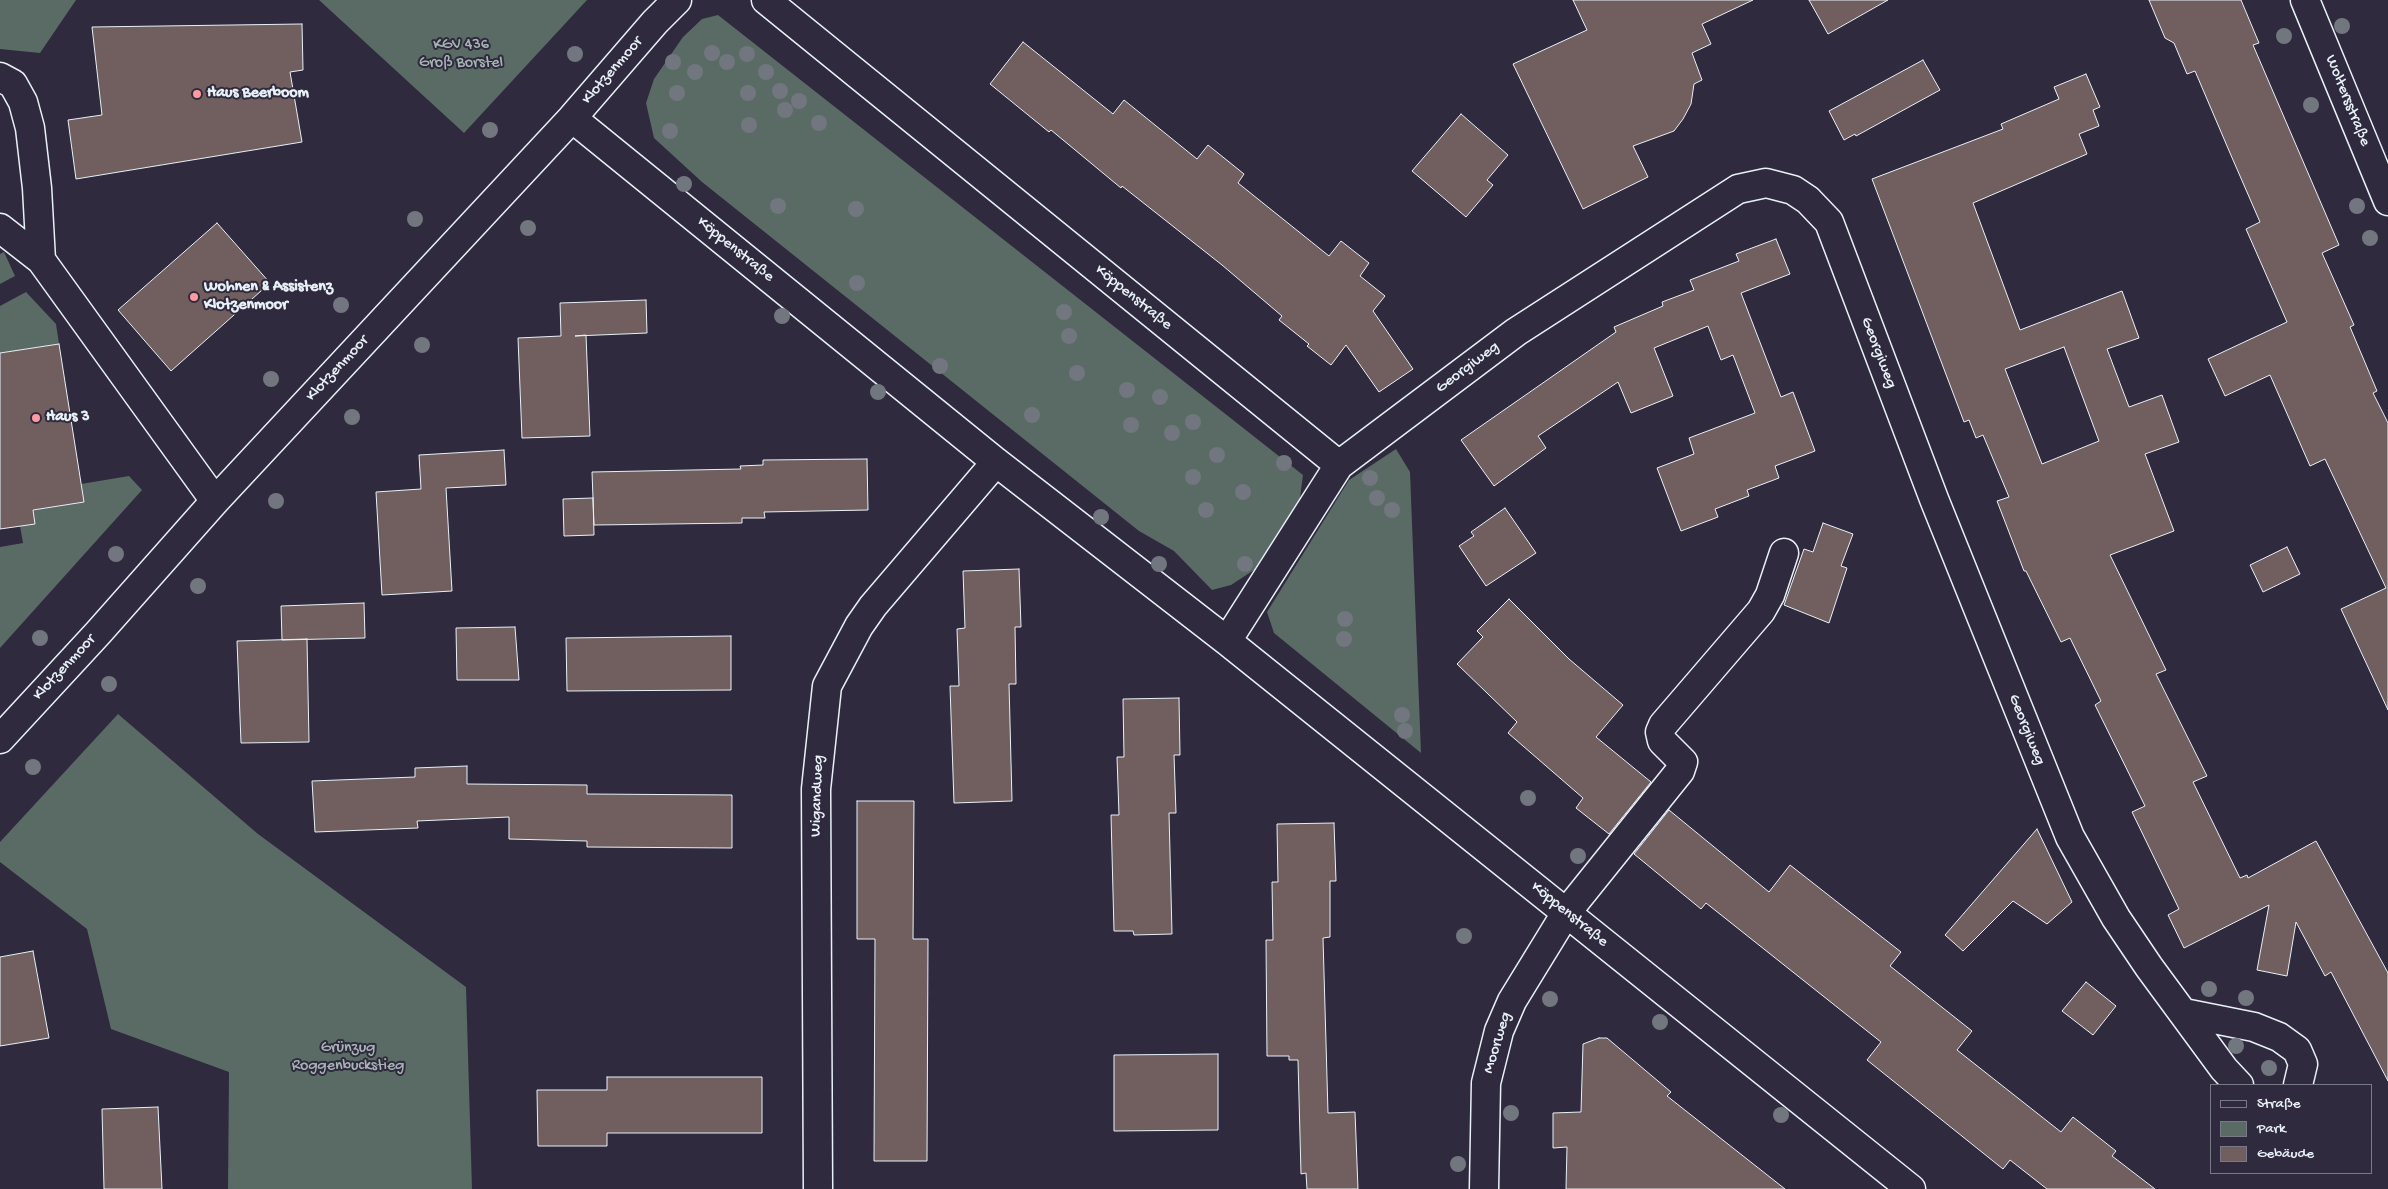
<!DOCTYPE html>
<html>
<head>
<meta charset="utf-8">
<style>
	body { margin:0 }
	#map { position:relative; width:2388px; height:1189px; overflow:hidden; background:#2f2a3d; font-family:"Gochi Hand",sans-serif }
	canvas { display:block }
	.legend { position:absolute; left:2210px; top:1084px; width:162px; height:90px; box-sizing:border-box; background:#2f2a3d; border:1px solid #797a88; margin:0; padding:6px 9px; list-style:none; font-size:15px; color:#e8f1f8 }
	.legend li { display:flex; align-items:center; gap:10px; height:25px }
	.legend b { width:25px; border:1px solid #797a88 }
</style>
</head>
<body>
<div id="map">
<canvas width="2388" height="1189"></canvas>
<ul class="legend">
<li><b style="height:6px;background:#2f2a3d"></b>Straße</li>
<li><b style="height:14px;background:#596b64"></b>Park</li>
<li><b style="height:14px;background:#705f5e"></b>Gebäude</li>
</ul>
</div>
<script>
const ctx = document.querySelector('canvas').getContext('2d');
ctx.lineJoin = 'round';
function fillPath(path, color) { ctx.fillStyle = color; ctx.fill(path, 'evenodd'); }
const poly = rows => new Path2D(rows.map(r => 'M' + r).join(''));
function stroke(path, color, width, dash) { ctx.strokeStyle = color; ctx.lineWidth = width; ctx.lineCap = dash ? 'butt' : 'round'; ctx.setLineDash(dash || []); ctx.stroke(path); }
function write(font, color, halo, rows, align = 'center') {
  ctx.font = font + ' "Gochi Hand",sans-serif'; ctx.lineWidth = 4; ctx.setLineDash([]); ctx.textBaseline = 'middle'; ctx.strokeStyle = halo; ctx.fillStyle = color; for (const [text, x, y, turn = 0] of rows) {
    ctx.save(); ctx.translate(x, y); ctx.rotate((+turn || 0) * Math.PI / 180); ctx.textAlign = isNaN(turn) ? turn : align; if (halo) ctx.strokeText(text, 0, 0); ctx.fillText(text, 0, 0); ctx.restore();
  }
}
fillPath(poly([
	[0,0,76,0,40,53,0,49],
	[319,0,587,0,464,133],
	[718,15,1303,475,1300,498,1254,570,1231,585,1212,590,1174,551,1139,531,702,182,654,138,646,103,654,79,683,37,702,19],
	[4,252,15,276,0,284,0,254],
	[26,292,56,324,59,344,0,353,0,306],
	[1396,449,1410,472,1421,753,1274,633,1267,612,1349,480],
	[129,476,142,490,0,648,0,547,23,543,20,526,35,524,33,510,84,502,81,484],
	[118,714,258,834,466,987,472,1189,228,1189,229,1072,111,1029,87,929,0,862,0,842]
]), '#596b64');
const building = poly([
	[1573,0,1753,0,1702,24,1711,44,1692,53,1702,80,1694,84,1691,104,1683,119,1674,131,1633,146,1648,177,1583,209,1513,64,1587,30,1573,0],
	[1809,0,1888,0,1828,34,1809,0],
	[2149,0,2241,0,2259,43,2253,45,2339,245,2322,253,2354,325,2350,327,2377,391,2373,393,2388,423,2388,710,2341,609,2386,588,2325,459,2310,466,2270,375,2225,396,2208,359,2287,322,2246,229,2260,222,2230,153,2195,71,2187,74,2174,43,2165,38,2149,0],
	[302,24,303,70,290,72,302,142,76,179,68,120,102,115,92,27,302,24],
	[1023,42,1113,114,1124,100,1197,159,1208,145,1244,174,1238,183,1329,256,1341,241,1369,263,1360,276,1385,296,1373,311,1413,369,1379,392,1346,345,1331,365,1307,346,1309,344,1279,320,1282,316,1222,265,1122,186,1121,188,1051,130,1049,132,990,84,1023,42],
	[1923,60,1940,90,1856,136,1855,134,1844,140,1829,111,1923,60],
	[2086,74,2100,107,2093,110,2099,126,2079,134,2087,154,1973,203,2020,330,2122,291,2139,338,2107,349,2129,407,2162,395,2179,442,2145,454,2174,531,2110,555,2166,670,2156,674,2207,776,2193,782,2240,878,2247,875,2248,878,2316,841,2388,973,2388,1081,2331,972,2325,976,2296,922,2287,976,2257,970,2269,905,2184,948,2168,915,2179,909,2132,812,2145,806,2095,705,2101,701,2070,638,2061,642,2026,571,2024,571,1997,501,2009,497,1983,435,1976,438,1969,420,1964,422,1872,179,2003,129,2001,124,2059,99,2054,87,2086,74],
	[2064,347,2099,441,2042,464,2005,369,2064,347],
	[1461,114,1508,155,1487,180,1493,185,1466,217,1412,171,1461,114],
	[217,223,270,283,171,371,118,310,217,223],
	[1776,239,1790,274,1741,293,1781,397,1793,392,1815,451,1775,466,1779,478,1747,490,1749,496,1715,509,1718,517,1681,531,1657,468,1694,454,1689,438,1755,413,1733,355,1721,360,1708,326,1654,348,1673,396,1631,413,1618,382,1538,436,1546,448,1494,486,1461,440,1616,332,1614,327,1663,306,1662,302,1694,290,1690,280,1739,261,1736,254,1776,239],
	[646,300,647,333,575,336,586,335,590,436,522,438,518,338,561,336,560,303,646,300],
	[59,344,84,502,33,510,35,524,0,529,0,353,59,344],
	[504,450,506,485,446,488,452,591,382,595,376,492,421,489,419,455,504,450],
	[867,459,868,510,764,512,765,518,742,518,742,523,594,525,592,472,741,469,740,466,763,465,763,460,867,459],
	[593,498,594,535,564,536,563,499,593,498],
	[1505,508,1536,553,1486,586,1459,546,1474,536,1471,532,1505,508],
	[1823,523,1853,534,1841,566,1847,568,1829,623,1784,605,1804,549,1813,552,1823,523],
	[2287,547,2300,574,2263,592,2250,565,2287,547],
	[1019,569,1021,627,1015,627,1016,684,1009,684,1012,801,954,803,950,686,959,686,957,629,965,628,963,571,1019,569],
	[1509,599,1569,659,1623,705,1596,737,1651,782,1609,834,1576,808,1583,798,1508,733,1517,722,1457,664,1483,637,1477,631,1509,599],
	[364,603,365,638,282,640,281,606,364,603],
	[515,627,519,680,457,680,456,628,515,627],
	[731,636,731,690,567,691,566,638,731,636],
	[307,639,309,742,241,743,237,641,307,639],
	[1179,698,1180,755,1174,755,1176,813,1169,813,1172,934,1134,935,1133,931,1114,931,1111,815,1119,815,1117,757,1124,757,1123,699,1179,698],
	[467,766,467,784,587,785,587,794,732,795,732,848,587,847,587,841,509,839,509,817,417,821,418,828,315,832,312,781,415,777,415,768,467,766],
	[857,801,914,801,913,939,928,939,927,1161,874,1161,875,939,857,939,857,801],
	[1669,810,1769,892,1790,865,1901,952,1890,966,1972,1031,1957,1050,2061,1132,2073,1117,2116,1151,2112,1156,2155,1189,2047,1189,2010,1160,2003,1169,1867,1060,1881,1042,1706,903,1701,909,1634,854,1669,810],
	[1334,823,1336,881,1330,881,1330,937,1323,938,1328,1113,1355,1112,1358,1189,1307,1189,1306,1173,1301,1174,1298,1060,1289,1060,1289,1056,1267,1056,1266,940,1273,940,1272,882,1278,882,1277,824,1334,823],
	[2037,829,2072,902,2047,924,2013,901,1963,951,1945,935,2037,829],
	[33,951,49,1038,0,1046,0,957,33,951],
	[2086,982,2116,1006,2093,1035,2062,1011,2086,982],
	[1599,1038,1607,1038,1671,1092,1667,1096,1785,1189,1566,1189,1567,1147,1553,1148,1553,1113,1581,1112,1583,1044,1599,1038],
	[1218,1054,1218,1130,1114,1131,1114,1055,1218,1054],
	[607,1077,762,1077,762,1133,607,1133,607,1146,538,1146,537,1090,607,1090,607,1077],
	[158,1107,162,1189,104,1189,102,1109,158,1107]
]);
fillPath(building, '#705f5e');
stroke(building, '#e8f1f8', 1);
const minor = poly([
	[766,0,1339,465],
	[2305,0,2388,201],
	[0,77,13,84,23,102,30,128,37,188,41,260],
	[572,118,996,462,1227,641,1911,1189],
	[0,228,41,260,215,501],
	[1227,641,1339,465,1516,332,1738,189,1766,183,1793,190,1808,200,1829,222,1934,499,2070,837,2116,918,2149,967,2224,1069,2239,1085],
	[0,739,98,633,215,501,572,118,655,22,677,0],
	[2184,1013,2254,1027,2279,1037,2297,1050,2303,1064,2298,1085],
	[818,1189,816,789,827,686,859,626,873,606,996,462],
	[1484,1189,1486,1083,1499,1031,1512,1001,1566,913,1680,771,1683,762,1662,741,1660,732,1663,725,1761,611,1770,595,1784,553]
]);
stroke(minor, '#e8f1f8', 31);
stroke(minor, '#2f2a3d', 28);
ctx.fillStyle = '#72767f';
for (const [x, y] of [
	[2342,26],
	[2284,36],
	[712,53],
	[575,54],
	[747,54],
	[673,62],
	[727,62],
	[695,72],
	[766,72],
	[780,91],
	[677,93],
	[748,93],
	[799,101],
	[2311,105],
	[785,110],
	[819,123],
	[749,125],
	[490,130],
	[670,131],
	[684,184],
	[778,206],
	[2357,206],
	[856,209],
	[415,219],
	[528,228],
	[2370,238],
	[857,283],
	[341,305],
	[1064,312],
	[782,316],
	[1069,336],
	[422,345],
	[940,366],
	[1077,373],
	[271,379],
	[1127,390],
	[878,392],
	[1160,397],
	[1032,415],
	[352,417],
	[1193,422],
	[1131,425],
	[1172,433],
	[1217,455],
	[1284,463],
	[1193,477],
	[1370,478],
	[1243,492],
	[1377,498],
	[276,501],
	[1206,510],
	[1392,510],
	[1101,517],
	[116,554],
	[1159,564],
	[1245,564],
	[198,586],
	[1345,619],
	[40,638],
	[1344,639],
	[109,684],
	[1402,715],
	[1405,731],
	[33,767],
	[1528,798],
	[1578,856],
	[1464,936],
	[2209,989],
	[2246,998],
	[1550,999],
	[1660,1022],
	[2236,1046],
	[2269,1068],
	[1511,1113],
	[1781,1115],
	[1458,1164]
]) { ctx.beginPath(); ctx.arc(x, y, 8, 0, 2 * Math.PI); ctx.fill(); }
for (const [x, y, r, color] of [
	[197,94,5,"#ff9aa2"],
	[194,297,5,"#ff9aa2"],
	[36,418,5,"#ff9aa2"]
]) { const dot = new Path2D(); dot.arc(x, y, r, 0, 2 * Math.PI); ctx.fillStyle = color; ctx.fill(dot); stroke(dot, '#2f2a3d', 2); }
write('16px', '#a8b5b5', '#2f2a3d', [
	["KGV 436",461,46],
	["Groß Borstel",461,64],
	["Grünzug",348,1049],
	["Roggenbuckstieg",348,1067]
]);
write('16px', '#e8f1f8', '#2f2a3d', [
	["Klotzenmoor",613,71,-49],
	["Woltersstraße",2347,101,68],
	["Köppenstraße",735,250,39],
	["Köppenstraße",1133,298,39],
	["Georgiweg",1878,353,69],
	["Georgiweg",1468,368,-37],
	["Klotzenmoor",338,369,-47],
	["Klotzenmoor",65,668,-47],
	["Georgiweg",2026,730,68],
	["Wigandweg",818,796,-88],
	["Köppenstraße",1569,915,39],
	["Moorweg",1498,1043,-73]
]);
write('bold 16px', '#e8f1f8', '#2f2a3d', [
	["Haus Beerboom",207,94],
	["Wohnen & Assistenz",204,288],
	["Klotzenmoor",204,306],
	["Haus 3",46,418]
], 'left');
</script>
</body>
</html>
